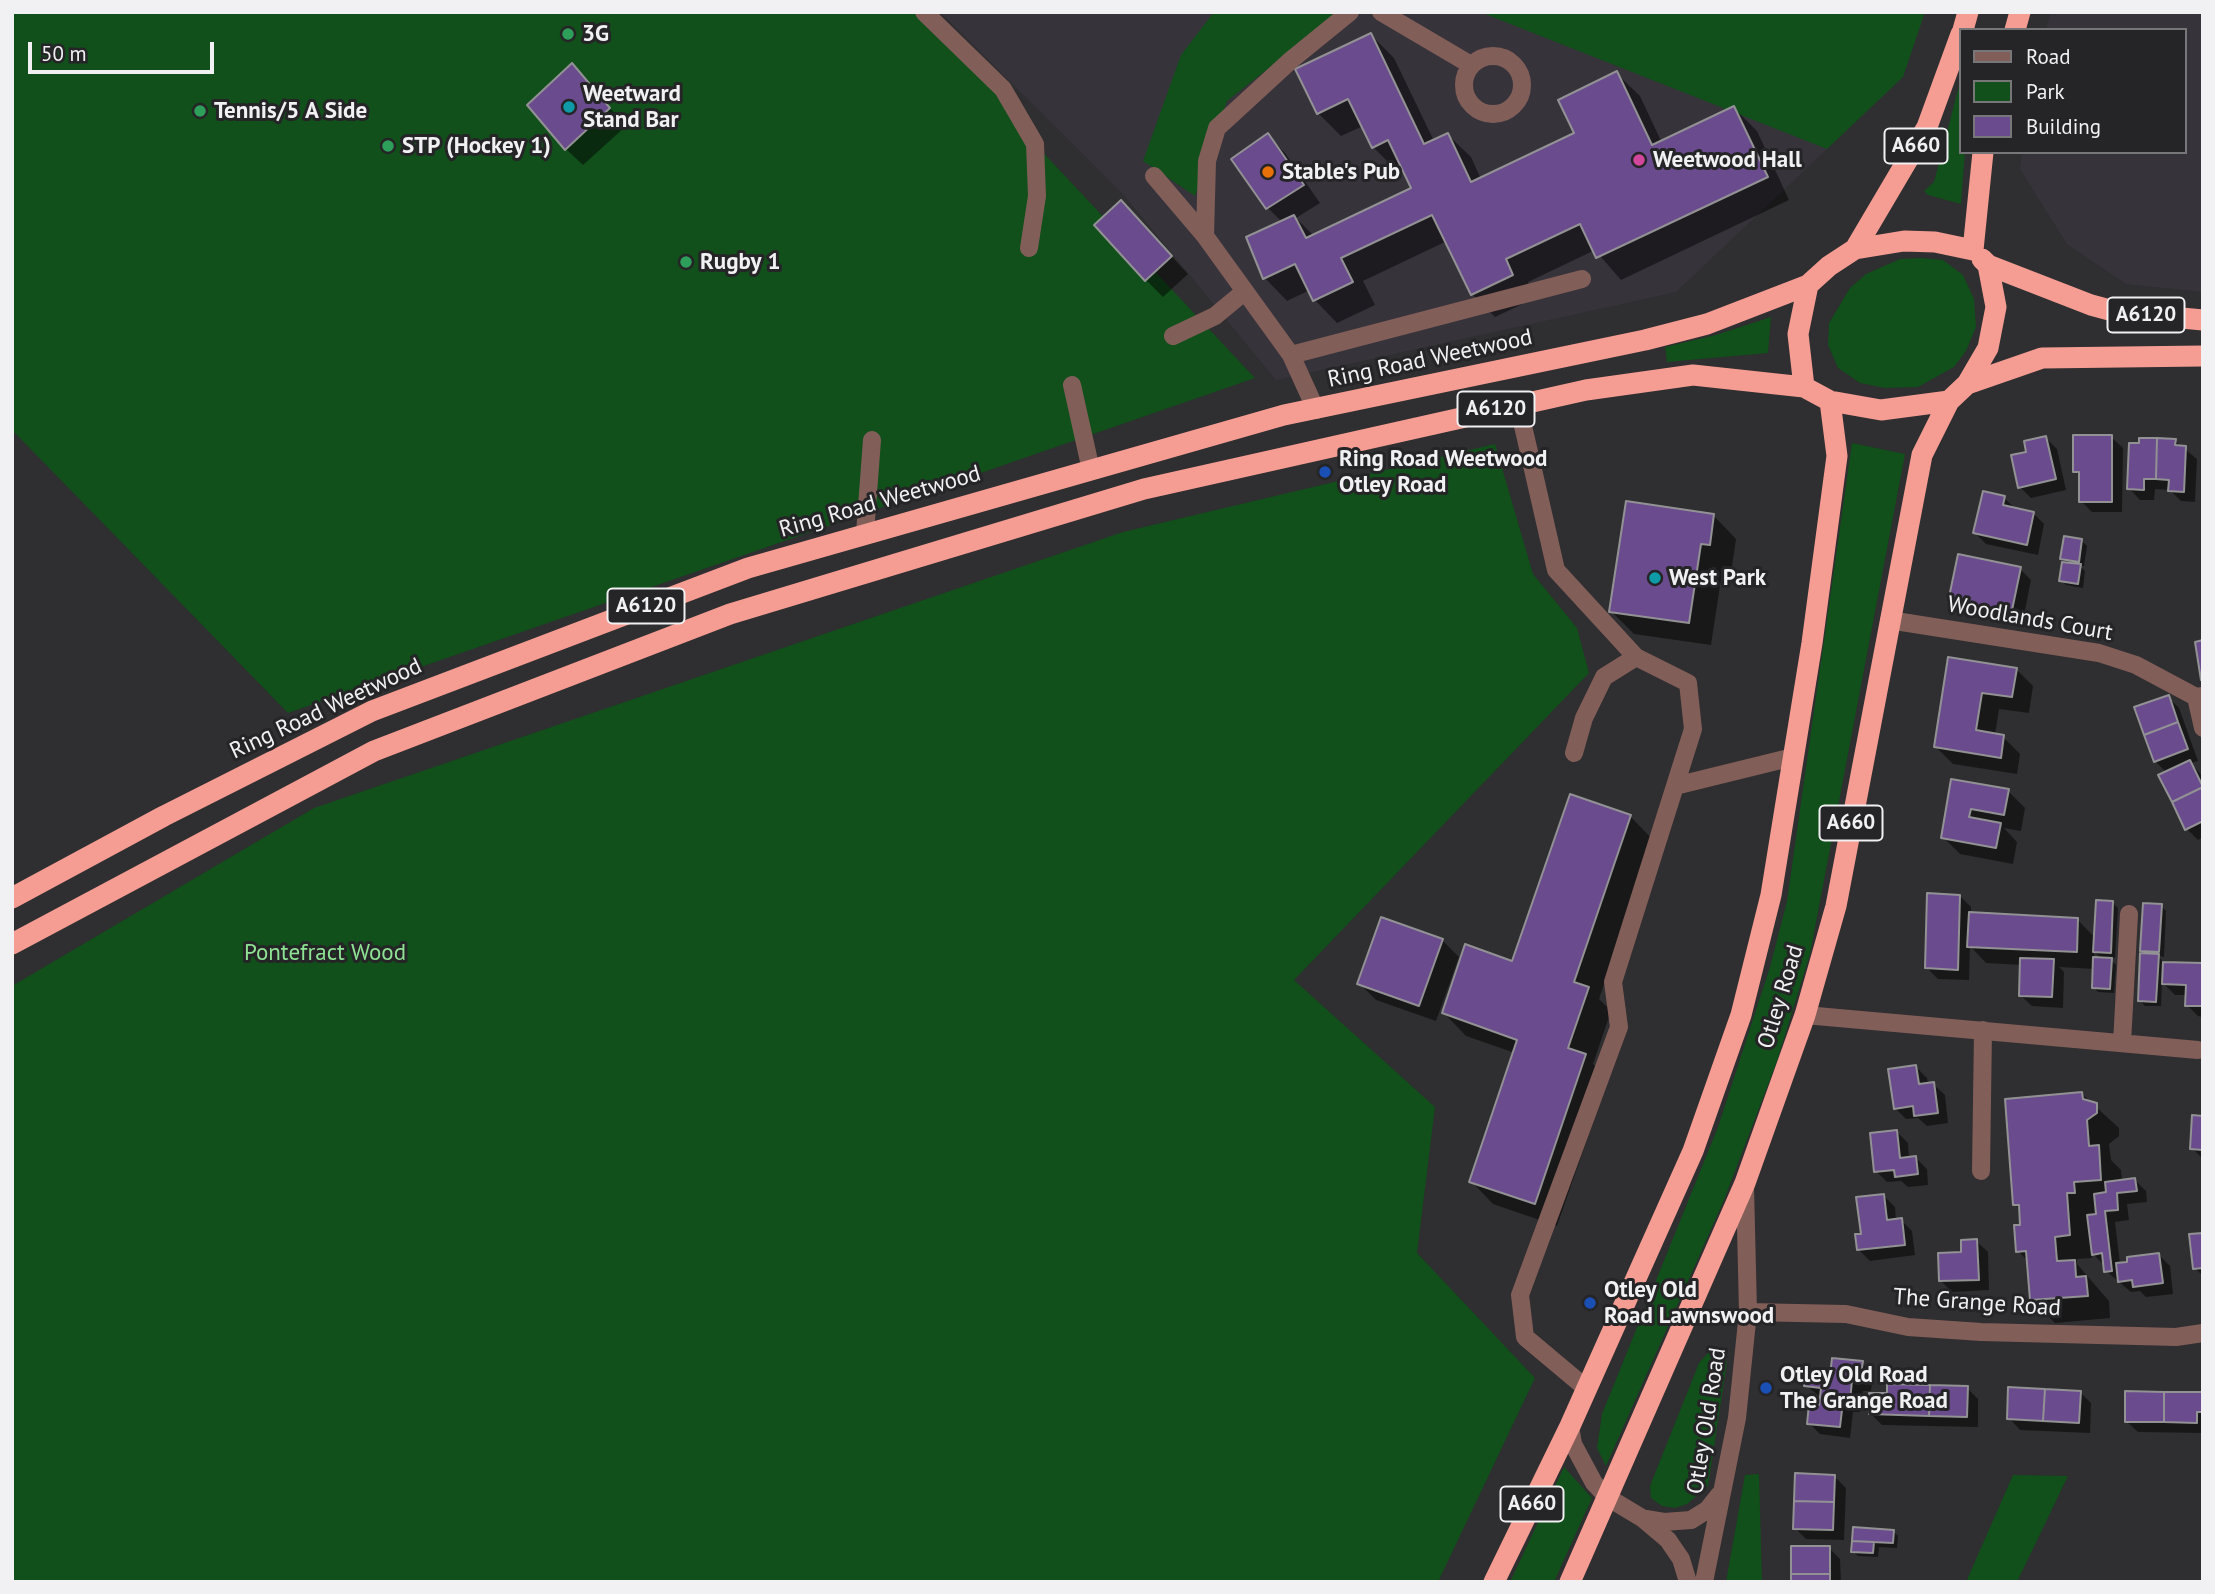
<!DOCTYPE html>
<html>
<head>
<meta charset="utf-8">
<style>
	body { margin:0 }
	#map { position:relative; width:2215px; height:1594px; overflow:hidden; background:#2f2e30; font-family:"PT Sans",sans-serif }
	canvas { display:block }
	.frame { position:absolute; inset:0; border:14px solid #f1f0f2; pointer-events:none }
	.legend { position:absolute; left:1959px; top:28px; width:228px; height:126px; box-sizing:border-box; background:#252426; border:2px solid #777678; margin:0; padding:9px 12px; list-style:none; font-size:21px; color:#f1f0f2 }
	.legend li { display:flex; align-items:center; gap:14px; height:35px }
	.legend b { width:35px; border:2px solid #777678 }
	.scale { position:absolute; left:28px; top:42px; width:186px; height:32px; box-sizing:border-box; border:4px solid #f1f0f2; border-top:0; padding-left:9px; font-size:21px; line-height:24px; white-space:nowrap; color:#f1f0f2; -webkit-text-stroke:5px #252426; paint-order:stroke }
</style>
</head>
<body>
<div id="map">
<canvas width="2215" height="1594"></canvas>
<div class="frame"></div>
<ul class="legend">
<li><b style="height:9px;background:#825e59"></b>Road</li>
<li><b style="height:19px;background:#114f1b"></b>Park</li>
<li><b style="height:19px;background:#6a4b8d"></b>Building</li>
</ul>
<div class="scale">50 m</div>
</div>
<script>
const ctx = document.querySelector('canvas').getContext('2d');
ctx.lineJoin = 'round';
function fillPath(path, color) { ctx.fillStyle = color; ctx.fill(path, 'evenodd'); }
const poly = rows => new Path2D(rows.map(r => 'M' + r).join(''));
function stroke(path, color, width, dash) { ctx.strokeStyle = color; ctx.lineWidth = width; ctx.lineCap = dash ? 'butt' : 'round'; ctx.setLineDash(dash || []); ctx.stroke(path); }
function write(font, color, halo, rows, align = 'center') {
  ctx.font = font + ' "PT Sans",sans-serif'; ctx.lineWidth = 6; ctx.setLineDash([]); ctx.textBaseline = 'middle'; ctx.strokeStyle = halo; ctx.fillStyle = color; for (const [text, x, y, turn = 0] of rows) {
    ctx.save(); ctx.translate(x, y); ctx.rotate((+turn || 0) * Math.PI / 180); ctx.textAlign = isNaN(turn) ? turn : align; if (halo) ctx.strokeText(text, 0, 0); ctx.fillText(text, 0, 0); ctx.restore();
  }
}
fillPath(poly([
	[940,12,1925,12,1903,77,1676,292,1276,380,1124,195],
	[2051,12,2203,12,2203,292,2126,284,2067,244,2020,169,2022,152,2185,152,2185,30,2046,30]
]), '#37333b');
fillPath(poly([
	[12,12,924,12,1003,89,1035,144,1255,378,288,713,12,430],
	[1214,12,1340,12,1227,101,1195,196,1143,161,1181,55],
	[1480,12,1925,12,1903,77,1827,149],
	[1961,78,1961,152,1965,152,1961,204,1928,195,1924,191,1934,182],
	[1921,258,1943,260,1963,275,1974,299,1976,327,1966,351,1954,367,1918,387,1885,388,1860,383,1838,368,1828,345,1829,323,1850,288,1866,274,1900,259],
	[1771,317,1768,353,1667,362,1665,347,1716,335],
	[1852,443,1905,454,1810,954,1777,1061,1724,1200,1606,1466,1597,1448,1602,1414,1718,1127,1770,967,1787,901],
	[1495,444,1533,574,1577,628,1589,673,1294,980,1435,1107,1417,1253,1535,1378,1438,1582,12,1582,12,986,314,808,1123,532],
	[1708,1353,1718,1353,1727,1362,1708,1486,1687,1504,1675,1508,1662,1506,1651,1498,1650,1486,1699,1363],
	[1564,1467,1592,1498,1554,1582,1510,1582],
	[1759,1474,1762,1582,1726,1582,1745,1475],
	[2013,1475,2068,1476,2017,1582,1966,1582]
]), '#114f1b');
fillPath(poly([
	[1371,35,1394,58,1434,141,1448,135,1471,157,1481,179,1576,134,1617,74,1640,96,1662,143,1734,108,1757,131,1789,200,1621,280,1595,250,1528,282,1535,298,1495,317,1472,294,1447,241,1363,281,1375,305,1337,323,1315,300,1310,290,1287,301,1265,278,1282,222,1268,208,1233,159,1268,136,1285,153,1320,203,1296,218,1314,236,1414,189,1403,167,1396,170,1373,147,1363,126,1341,136,1318,113],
	[572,65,626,126,583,165,566,149],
	[1138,220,1188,274,1163,297,1146,280],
	[2045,437,2057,449,2066,490,2031,498,2020,487],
	[2111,437,2123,448,2122,512,2092,512,2081,501,2081,477,2075,471],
	[2175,441,2197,459,2195,502,2181,501,2170,490,2155,489,2154,500,2140,500,2129,488],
	[2004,498,2016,509,2033,513,2044,524,2038,555,1986,544,1975,533],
	[1714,516,1736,539,1732,567,1723,566,1711,645,1634,634,1611,611],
	[2082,541,2087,546,2084,566,2080,566,2085,571,2083,588,2066,585,2061,580,2068,564,2062,559],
	[2020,569,2031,580,2022,625,1961,613,1950,602],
	[1949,659,2016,669,2033,686,2029,713,1999,709,1995,735,2003,737,2020,754,2017,774,1953,764,1936,747],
	[2168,697,2179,708,2198,761,2191,763,2203,777,2203,837,2198,840,2187,829,2167,773,2155,761],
	[1953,781,2008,791,2025,808,2021,831,2004,828,2017,842,2013,864,1960,854,1943,837],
	[1571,796,1631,817,1653,840,1599,999,1611,1011,1593,1064,1608,1079,1557,1226,1493,1204,1471,1181,1515,1053,1466,1036,1444,1013,1513,963],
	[1960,896,1971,907,1971,914,2078,920,2095,938,2113,903,2118,908,2115,958,2108,957,2116,965,2114,993,2098,992,2093,987,2094,969,2059,967,2064,972,2063,1008,2032,1006,2020,995,2022,965,1986,963,1970,946,1969,980,1938,979,1927,968],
	[2094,951,2103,960,2094,959],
	[2161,906,2166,911,2164,957,2159,956,2163,963,2203,965,2203,1017,2198,1016,2187,1005,2187,995,2175,995,2162,982,2161,1006,2145,1006,2140,1001,2147,955,2142,950],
	[1442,940,1459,957,1436,1021,1376,1000,1359,983],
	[1916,1067,1927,1078,1928,1085,1933,1084,1945,1095,1948,1123,1927,1126,1918,1118,1906,1119,1895,1108],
	[2082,1094,2119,1128,2119,1136,2109,1144,2111,1160,2121,1170,2122,1181,2135,1180,2146,1191,2147,1202,2127,1204,2129,1220,2115,1222,2120,1264,2159,1255,2170,1266,2173,1294,2146,1297,2140,1291,2131,1292,2106,1271,2105,1266,2092,1253,2092,1258,2077,1259,2077,1264,2109,1301,2110,1318,2055,1323,2032,1300,2029,1262,2018,1251,2022,1226,2021,1210,2015,1205],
	[2203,1117,2203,1159,2192,1148],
	[1897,1132,1908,1143,1909,1159,1916,1158,1927,1169,1928,1185,1908,1187,1901,1181,1887,1182,1876,1171],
	[1883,1195,1895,1207,1896,1221,1901,1220,1912,1231,1915,1255,1870,1261,1859,1250],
	[2203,1235,2203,1276,2195,1268],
	[1976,1241,1988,1252,1989,1290,1952,1292,1941,1281],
	[1862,1363,1873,1374,1871,1391,1863,1391,1860,1412,1853,1412,1850,1438,1820,1434,1809,1423,1820,1407,1821,1397,1805,1385,1832,1378],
	[1967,1388,1978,1399,1978,1427,1882,1425,1871,1414],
	[2080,1392,2091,1403,2090,1433,2020,1430,2009,1418],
	[2203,1394,2203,1433,2138,1432,2126,1421],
	[1834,1476,1846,1488,1844,1540,1806,1539,1795,1528],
	[1893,1531,1898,1536,1897,1548,1879,1547,1878,1557,1858,1556,1853,1551],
	[1829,1548,1840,1559,1841,1582,1793,1582]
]), '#0007');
const building = poly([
	[1371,33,1424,144,1448,133,1471,182,1574,133,1558,100,1617,71,1652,145,1734,106,1768,177,1596,258,1580,224,1506,259,1513,275,1471,295,1432,215,1341,258,1353,282,1313,301,1295,264,1263,279,1246,237,1294,215,1306,238,1411,188,1388,140,1372,148,1348,99,1317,114,1295,69,1371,33],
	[572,63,610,108,565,150,527,105,572,63],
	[1268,133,1304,185,1266,209,1231,159,1268,133],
	[1121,200,1172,256,1145,281,1094,225,1121,200],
	[2073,435,2112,435,2112,502,2079,502,2079,472,2073,472,2073,435],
	[2046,436,2056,479,2018,488,2011,455,2026,452,2024,441,2046,436],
	[2139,438,2157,438,2156,479,2144,479,2144,490,2127,489,2129,443,2139,443,2139,438],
	[2157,438,2176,439,2175,445,2186,446,2184,492,2168,491,2169,480,2156,479,2157,438],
	[1983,491,2005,496,2003,505,2034,512,2027,545,1973,533,1983,491],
	[1626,501,1714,514,1710,545,1701,544,1689,623,1609,612,1626,501],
	[2064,536,2082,539,2079,562,2060,559,2064,536],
	[1958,554,2021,567,2011,615,1948,602,1958,554],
	[2062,562,2081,564,2078,584,2059,581,2062,562],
	[2203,640,2203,680,2201,680,2195,642,2203,640],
	[1948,657,2017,668,2012,697,1982,693,1976,730,2004,735,2001,758,1934,747,1948,657],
	[2169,695,2178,722,2144,735,2134,707,2169,695],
	[2178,722,2188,749,2154,762,2144,735,2178,722],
	[2190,760,2203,787,2172,802,2158,775,2190,760],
	[1951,779,2009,789,2004,815,1971,809,1969,817,2001,823,1996,848,1941,838,1951,779],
	[2203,787,2203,821,2185,830,2172,802,2203,787],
	[1570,794,1631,815,1574,982,1589,987,1568,1048,1586,1054,1535,1204,1469,1182,1517,1040,1442,1013,1465,944,1512,961,1570,794],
	[1927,893,1960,895,1958,970,1925,968,1927,893],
	[2096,900,2113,901,2111,953,2093,952,2096,900],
	[2143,903,2162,904,2159,952,2140,951,2143,903],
	[1969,912,2078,918,2077,952,1967,947,1969,912],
	[1381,917,1443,939,1419,1006,1357,984,1381,917],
	[2140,953,2159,954,2156,1002,2138,1001,2140,953],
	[2093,957,2112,958,2110,989,2092,988,2093,957],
	[2020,958,2054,959,2052,997,2019,996,2020,958],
	[2163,962,2203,963,2203,1006,2185,1006,2186,985,2162,984,2163,962],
	[1916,1065,1919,1084,1934,1082,1938,1113,1914,1116,1913,1106,1894,1109,1888,1069,1916,1065],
	[2082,1092,2083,1099,2097,1103,2097,1113,2087,1120,2089,1146,2099,1145,2101,1180,2074,1182,2075,1193,2067,1193,2070,1235,2055,1237,2057,1261,2075,1260,2076,1277,2086,1276,2088,1296,2030,1300,2026,1251,2016,1252,2014,1225,2020,1225,2019,1205,2013,1205,2005,1099,2082,1092],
	[2192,1115,2203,1116,2203,1150,2190,1149,2192,1115],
	[1897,1130,1900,1158,1916,1156,1918,1174,1895,1177,1894,1170,1874,1172,1870,1133,1897,1130],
	[2135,1178,2137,1191,2117,1193,2118,1210,2105,1211,2112,1271,2104,1272,2102,1253,2092,1255,2087,1215,2096,1214,2094,1194,2106,1192,2105,1182,2135,1178],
	[1884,1194,1887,1220,1902,1218,1905,1245,1857,1250,1855,1234,1861,1234,1856,1197,1884,1194],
	[2203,1233,2203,1268,2193,1269,2189,1234,2203,1233],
	[1977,1239,1979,1280,1939,1281,1938,1253,1961,1252,1961,1240,1977,1239],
	[2159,1253,2163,1283,2133,1287,2132,1280,2118,1282,2116,1263,2127,1262,2127,1257,2159,1253],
	[1832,1358,1863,1361,1860,1381,1852,1380,1850,1402,1843,1401,1840,1427,1807,1424,1809,1404,1819,1405,1821,1388,1804,1386,1805,1374,1830,1376,1832,1358],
	[1887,1384,1930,1385,1929,1416,1869,1414,1869,1393,1887,1393,1887,1384],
	[1930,1385,1968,1386,1967,1417,1929,1416,1930,1385],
	[2008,1387,2045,1389,2043,1421,2007,1419,2008,1387],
	[2045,1389,2081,1391,2079,1423,2043,1421,2045,1389],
	[2125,1391,2164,1392,2164,1422,2125,1422,2125,1391],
	[2164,1392,2203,1392,2203,1412,2197,1412,2197,1423,2164,1422,2164,1392],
	[1795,1473,1835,1475,1834,1502,1794,1501,1795,1473],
	[1794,1501,1834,1502,1833,1530,1793,1529,1794,1501],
	[1853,1527,1894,1530,1893,1543,1852,1541,1853,1527],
	[1852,1541,1874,1542,1873,1553,1851,1552,1852,1541],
	[1791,1546,1830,1546,1830,1574,1791,1574,1791,1546],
	[1791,1574,1830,1574,1830,1582,1791,1582,1791,1574]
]);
fillPath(building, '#6a4b8d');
stroke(building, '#929194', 2);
stroke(poly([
	[924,12,1003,89,1035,144,1037,196,1029,248],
	[1381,12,1471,65],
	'1464 85a29 29 0 1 1 58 0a29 29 0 1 1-58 0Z',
	[1154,176,1205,236,1291,355,1316,410],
	[1205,236,1207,161,1217,128,1291,60,1350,12],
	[1173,336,1215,316,1244,292],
	[1291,355,1582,279],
	[1072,385,1091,470],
	[1518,404,1556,570,1636,657,1688,683,1693,729,1613,982,1619,1027,1520,1295,1525,1337,1587,1389],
	[865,533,872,440],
	[1889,620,2099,653,2136,665,2196,697,2203,696],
	[2196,697,2203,728],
	[1574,753,1584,718,1604,677,1636,657],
	[1675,786,1793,757],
	[1805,1015,2198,1050],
	[2122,1043,2129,914],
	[1981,1171,1983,1030],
	[1748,1312,1846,1314,1908,1327,1981,1332,2176,1337,2203,1333],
	[1570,1426,1573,1444,1594,1483,1607,1497,1642,1518,1668,1540,1681,1559,1688,1582],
	[1646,1519,1664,1522,1691,1520,1707,1510,1719,1495],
	[1704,1582,1737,1418,1748,1312,1745,1186]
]), '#825e59', 18);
stroke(poly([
	[1963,30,1968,12],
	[2015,30,2020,12],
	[1855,249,1927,127,1961,34],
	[1973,250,1983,152],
	[1982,259,1988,265,2091,305,2117,312,2203,320],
	[1967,384,2042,358,2203,356],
	[1804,387,1798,334,1808,285,1829,266,1855,249,1904,241,1935,242,1973,250],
	[12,898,164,816,372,711,748,568,1284,415,1645,340,1707,324,1808,285],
	[12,944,374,751,730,614,1144,489,1586,390,1693,375,1804,387,1830,401,1881,410,1949,401,1967,384,1988,348,1996,307,1988,265],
	[1494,1582,1570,1426,1693,1151,1741,1015,1771,895,1812,643,1837,456,1830,401],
	[1570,1582,1745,1183,1805,1015,1836,906,1922,455,1949,401]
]), '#f69d93', 21);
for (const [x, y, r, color] of [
	[568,34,7,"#2e9e5b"],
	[569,107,7,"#0f9aa8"],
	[200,111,7,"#2e9e5b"],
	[388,146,7,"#2e9e5b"],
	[1639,160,7,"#d1479c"],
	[1268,172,7,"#e8710a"],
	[686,262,7,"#2e9e5b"],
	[1325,472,7,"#1a4fb4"],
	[1655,578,7,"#0f9aa8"],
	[1590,1303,7,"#1a4fb4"],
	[1766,1388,7,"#1a4fb4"]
]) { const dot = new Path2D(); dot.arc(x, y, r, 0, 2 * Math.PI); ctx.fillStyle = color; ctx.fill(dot); stroke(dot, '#252426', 2.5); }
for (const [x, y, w] of [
	[1916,146,63],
	[2146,315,77],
	[1496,409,77],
	[646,606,77],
	[1851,823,63],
	[1532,1504,63]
]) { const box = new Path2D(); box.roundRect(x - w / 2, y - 17.5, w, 35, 5); ctx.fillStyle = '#252426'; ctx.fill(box); stroke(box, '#f1f0f2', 2); }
write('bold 21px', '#f1f0f2', null, [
	["A660",1916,146],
	["A6120",2146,315],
	["A6120",1496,409],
	["A6120",646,606],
	["A660",1851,823],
	["A660",1532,1504]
]);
write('bold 23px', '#f1f0f2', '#252426', [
	["3G",582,34],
	["Weetward",583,94],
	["Stand Bar",583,120],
	["Tennis/5 A Side",214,111],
	["STP (Hockey 1)",402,146],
	["Weetwood Hall",1653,160],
	["Stable's Pub",1282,172],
	["Rugby 1",700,262],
	["Ring Road Weetwood",1339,459],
	["Otley Road",1339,485],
	["West Park",1669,578],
	["Otley Old",1604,1290],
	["Road Lawnswood",1604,1316],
	["Otley Old Road",1780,1375],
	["The Grange Road",1780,1401]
], 'left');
write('23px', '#f1f0f2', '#252426', [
	["Ring Road Weetwood",1430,359,-12],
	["Ring Road Weetwood",880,502,-16],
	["Woodlands Court",2030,619,10],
	["Ring Road Weetwood",326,709,-25],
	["Otley Road",1781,997,-73],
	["The Grange Road",1977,1303,4],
	["Otley Old Road",1707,1421,-81]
]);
write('23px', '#8ee494', '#252426', [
	["Pontefract Wood",325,953]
]);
</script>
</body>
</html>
